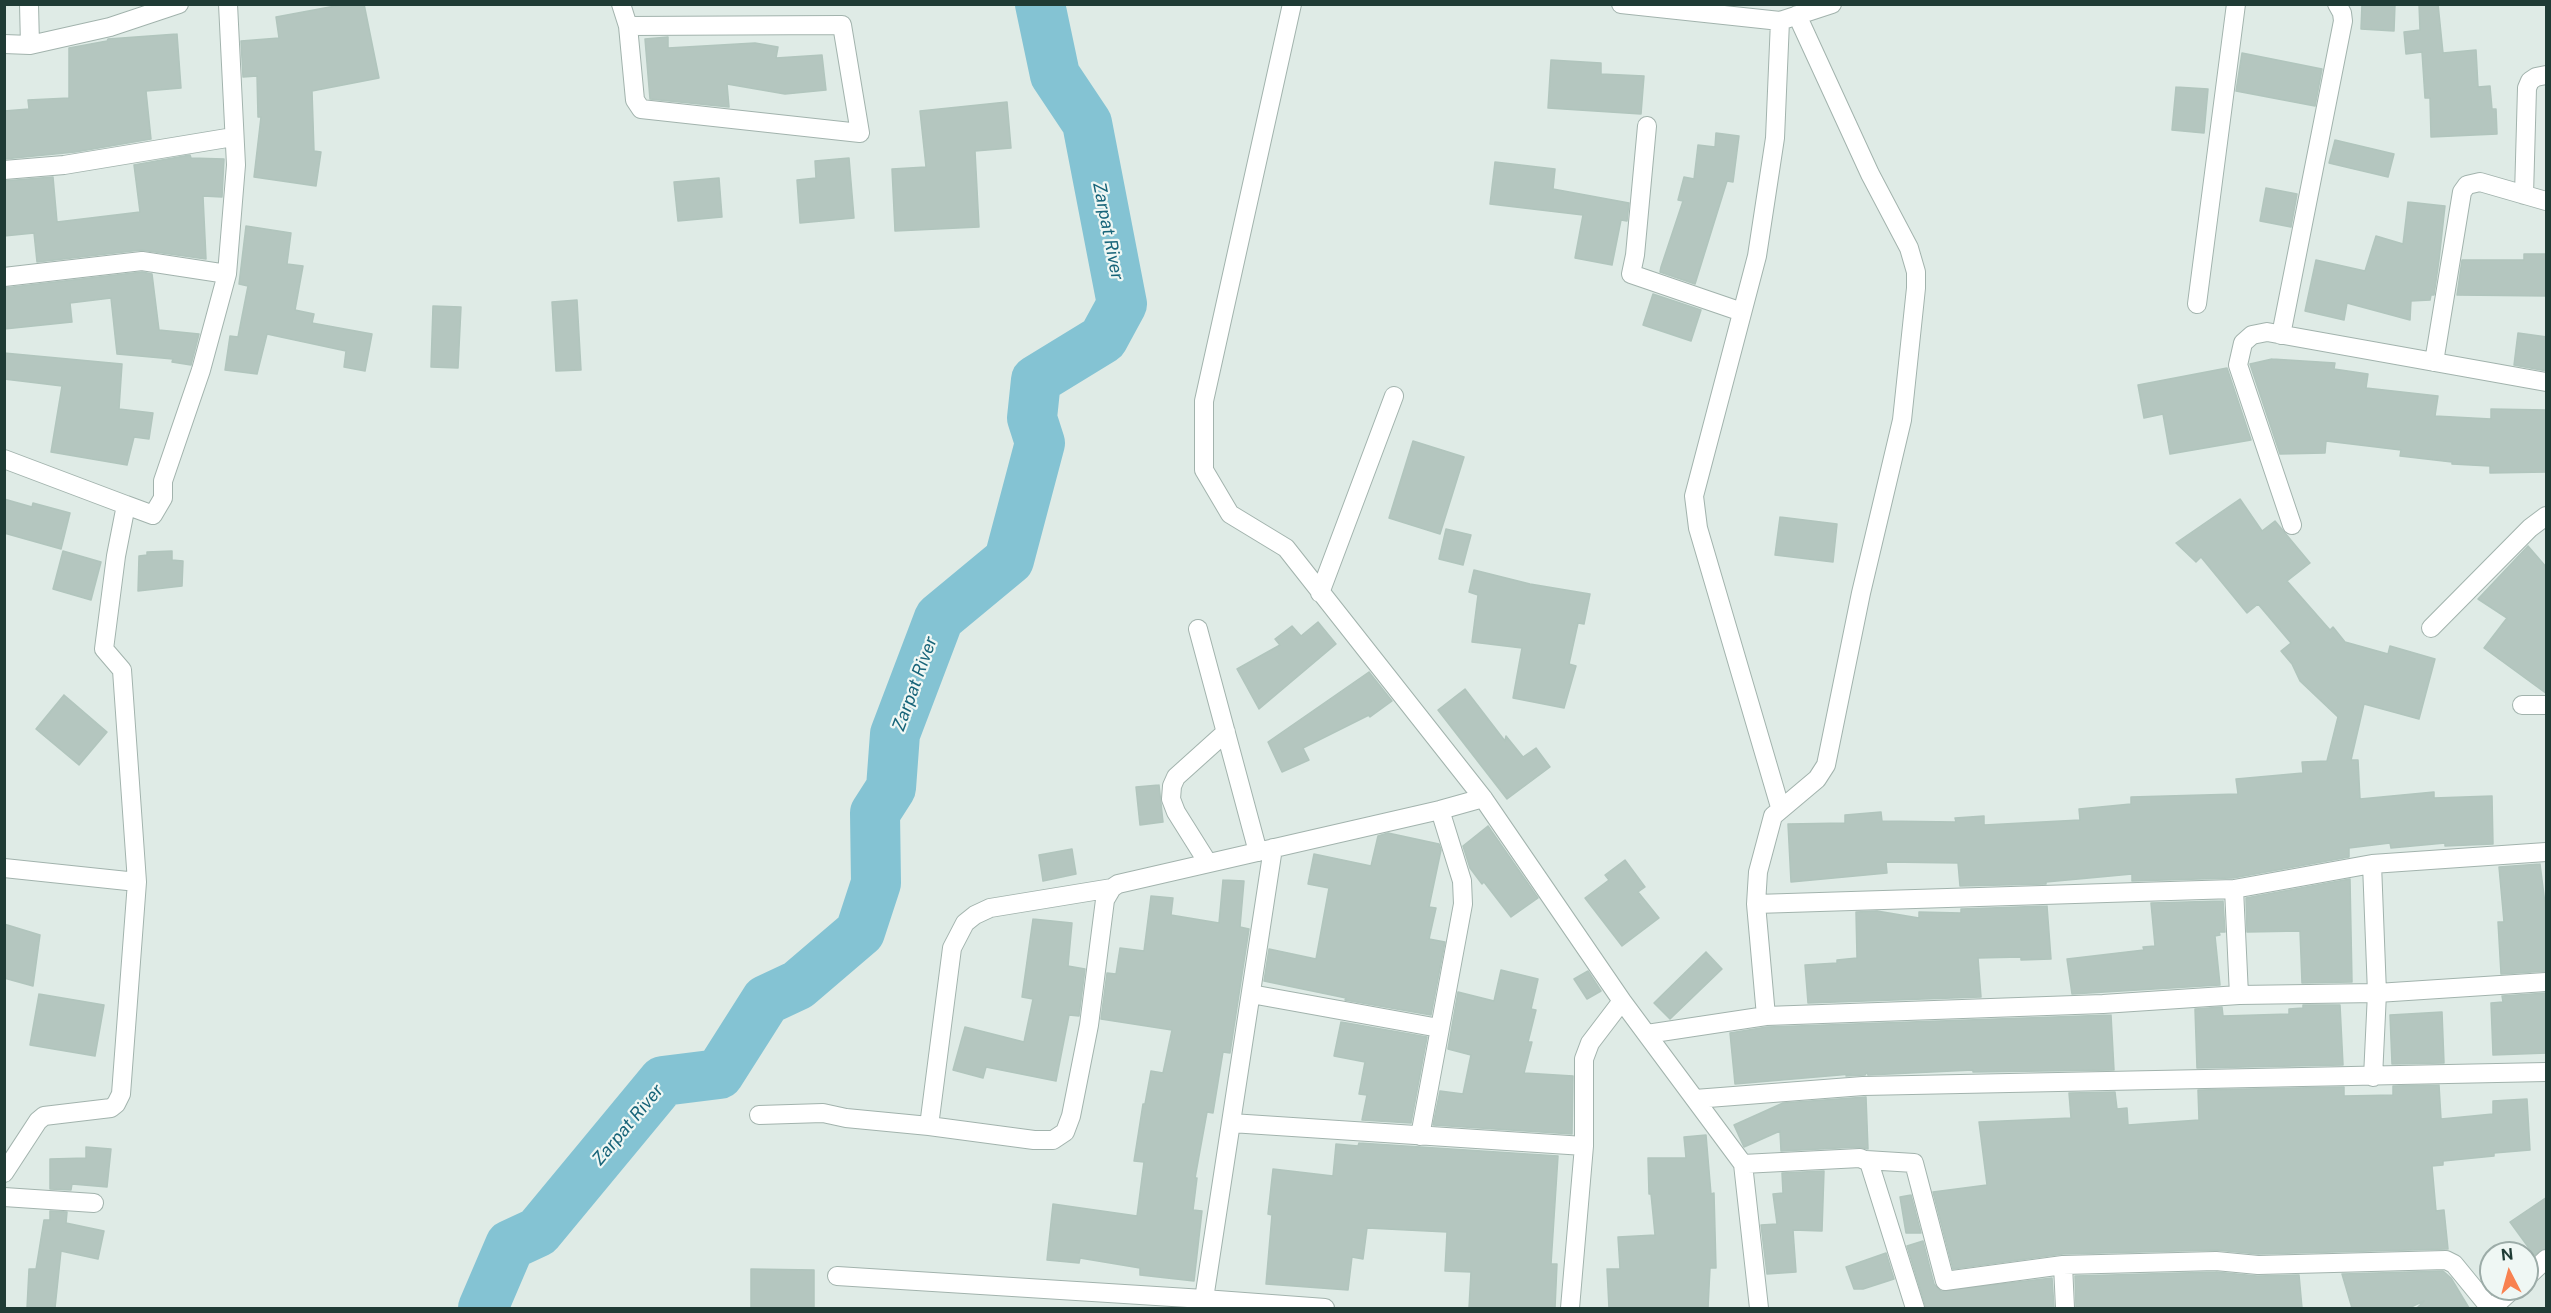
<!DOCTYPE html>
<html>
<head>
<meta charset="utf-8">
<style>
	body { margin:0 }
	#map { position:relative; width:2551px; height:1313px; overflow:hidden; background:#dfebe6; font-family:"Public Sans",sans-serif }
	canvas { display:block }
	.frame { position:absolute; inset:0; border:6px solid #1f3b35; pointer-events:none }
	.north { position:absolute; left:2479px; top:1241px; width:60px; height:60px; box-sizing:border-box; background:#eff7f4; border:2px solid #9caca8; border-radius:50%; rotate:354deg; font-size:16px; font-weight:700; line-height:24px; text-align:center; color:#1f3b35 }
	.north::after { content:''; display:block; margin:auto; width:21px; height:27px; background:#f88150; clip-path:polygon(50% 0,100% 100%,50% 72%,0 100%) }
</style>
</head>
<body>
<div id="map">
<canvas width="2551" height="1313"></canvas>
<div class="frame"></div>
<div class="north">N</div>
</div>
<script>
const ctx = document.querySelector('canvas').getContext('2d');
ctx.lineJoin = 'round';
const poly = rows => new Path2D(rows.map(r => 'M' + r).join(''));
function stroke(path, color, width, dash) { ctx.strokeStyle = color; ctx.lineWidth = width; ctx.lineCap = dash ? 'butt' : 'round'; ctx.setLineDash(dash || []); ctx.stroke(path); }
function fillPath(path, color) { ctx.fillStyle = color; ctx.fill(path, 'evenodd'); }
function write(font, color, halo, rows, align = 'center') {
  ctx.font = font + ' "Public Sans",sans-serif'; ctx.lineWidth = 4.5; ctx.setLineDash([]); ctx.textBaseline = 'middle'; ctx.strokeStyle = halo; ctx.fillStyle = color; for (const [text, x, y, turn = 0] of rows) {
    ctx.save(); ctx.translate(x, y); ctx.rotate((+turn || 0) * Math.PI / 180); ctx.textAlign = isNaN(turn) ? turn : align; if (halo) ctx.strokeText(text, 0, 0); ctx.fillText(text, 0, 0); ctx.restore();
  }
}
stroke(poly([
	[483,1308,510,1245,538,1232,663,1081,719,1074,766,1000,798,985,860,932,876,883,875,813,891,788,895,734,939,618,1009,560,1040,443,1032,418,1036,380,1103,339,1122,304,1087,123,1055,75,1040,4]
]), '#84c3d3', 50);
const building = poly([
	[346,4,364,4,379,78,312,91,314,151,321,152,316,186,254,177,261,117,258,117,257,76,243,77,241,41,279,38,276,17,346,4],
	[2362,4,2395,4,2394,31,2361,29,2362,4],
	[2419,4,2438,4,2443,53,2476,50,2478,87,2490,86,2492,109,2496,109,2497,134,2431,137,2430,98,2425,98,2422,52,2406,54,2404,32,2420,30,2419,4],
	[177,34,181,88,146,91,151,139,75,152,4,159,4,111,29,109,28,100,69,98,69,48,107,41,108,39,177,34],
	[668,37,668,48,755,43,778,47,776,58,822,55,826,90,785,94,727,84,729,107,650,99,645,39,668,37],
	[2242,53,2322,69,2315,106,2236,91,2242,53],
	[1551,60,1601,63,1601,74,1644,76,1641,114,1548,108,1551,60],
	[2176,87,2208,89,2204,133,2172,130,2176,87],
	[1007,102,1011,148,975,151,979,227,895,231,892,169,926,167,920,111,1007,102],
	[1716,133,1739,136,1733,182,1727,181,1695,284,1660,272,1661,267,1683,201,1678,200,1684,177,1694,179,1698,145,1715,147,1716,133],
	[2335,140,2394,154,2388,177,2329,163,2335,140],
	[190,155,191,158,224,159,222,197,203,196,206,259,141,250,37,262,34,233,4,236,4,181,53,177,57,222,140,212,134,165,190,155],
	[849,158,854,218,800,223,797,180,816,178,815,161,849,158],
	[1495,162,1555,169,1553,189,1629,203,1627,221,1621,220,1612,265,1575,258,1583,215,1490,204,1495,162],
	[719,178,722,217,678,221,674,182,719,178],
	[2266,188,2297,194,2291,227,2260,221,2266,188],
	[2408,202,2445,206,2439,260,2434,295,2431,295,2430,300,2411,301,2410,320,2347,303,2344,320,2305,311,2316,260,2365,271,2376,236,2403,244,2408,202],
	[246,226,291,233,287,264,303,266,295,310,314,314,312,323,372,334,365,371,344,367,346,351,267,334,257,374,225,370,230,336,238,337,248,286,239,284,246,226],
	[2524,254,2547,254,2547,296,2457,295,2462,260,2524,260,2524,254],
	[142,272,152,274,159,330,199,334,191,365,172,362,173,359,117,354,111,298,70,303,72,322,4,329,4,288,142,272],
	[1653,294,1701,310,1691,341,1643,325,1653,294],
	[577,300,581,370,556,371,552,302,577,300],
	[433,306,461,307,458,368,431,367,433,306],
	[2518,333,2547,337,2547,371,2514,365,2518,333],
	[4,353,122,364,119,409,153,413,149,439,134,437,127,465,51,452,62,386,4,379,4,353],
	[2272,359,2335,363,2334,369,2368,374,2366,388,2438,396,2435,416,2491,419,2491,409,2547,410,2547,472,2490,473,2490,466,2452,464,2452,462,2400,456,2401,450,2326,441,2325,453,2280,454,2250,364,2272,359],
	[2227,368,2251,440,2170,454,2163,414,2144,418,2138,385,2227,368],
	[1413,441,1464,457,1440,534,1389,518,1413,441],
	[4,499,32,507,33,503,70,513,61,549,4,533,4,499],
	[2240,499,2262,531,2275,521,2310,563,2287,581,2330,630,2333,627,2345,642,2388,654,2390,646,2435,659,2419,719,2364,704,2351,760,2358,760,2360,799,2434,792,2434,798,2492,796,2493,844,2445,846,2445,843,2391,848,2390,843,2349,848,2349,857,2233,878,2132,881,2132,874,2046,882,2046,884,1960,886,1958,863,1886,862,1887,873,1791,882,1788,824,1845,823,1845,815,1881,812,1882,821,1956,822,1955,818,1984,816,1984,825,2080,820,2079,809,2131,804,2131,797,2238,794,2236,779,2303,773,2302,762,2327,761,2338,717,2300,681,2292,664,2281,651,2291,643,2258,604,2247,613,2201,557,2196,562,2176,543,2240,499],
	[1780,517,1837,524,1833,562,1775,555,1780,517],
	[1446,529,1471,535,1463,565,1439,559,1446,529],
	[2528,546,2547,568,2547,694,2484,648,2507,618,2478,599,2528,546],
	[63,551,101,562,91,600,53,589,63,551],
	[172,551,172,560,183,561,182,586,138,591,139,556,147,555,147,552,172,551],
	[1474,570,1530,584,1590,594,1584,624,1578,623,1569,664,1576,666,1564,708,1513,698,1522,648,1472,642,1478,595,1469,592,1474,570],
	[1318,622,1336,644,1259,709,1237,669,1280,645,1275,639,1292,626,1301,636,1318,622],
	[1369,672,1392,701,1370,717,1369,715,1303,748,1309,760,1282,772,1268,742,1369,672],
	[1465,689,1505,741,1506,736,1523,757,1536,748,1550,767,1507,799,1438,710,1465,689],
	[64,695,107,732,79,765,36,729,64,695],
	[1159,785,1163,822,1140,825,1136,787,1159,785],
	[1488,826,1538,898,1511,917,1484,882,1482,884,1470,868,1463,846,1488,826],
	[1388,833,1439,844,1441,850,1429,907,1436,908,1429,939,1445,942,1431,1015,1345,1000,1346,998,1264,981,1269,949,1316,959,1329,888,1308,884,1314,854,1371,866,1378,836,1388,833],
	[1072,849,1076,874,1043,881,1039,855,1072,849],
	[1625,860,1645,887,1638,892,1659,918,1622,946,1585,898,1609,880,1605,875,1625,860],
	[2540,864,2547,919,2547,971,2501,974,2498,922,2504,922,2499,867,2540,864],
	[2350,879,2352,982,2302,983,2300,931,2247,932,2246,898,2350,879],
	[1223,880,1244,881,1240,927,1249,929,1230,1053,1223,1052,1213,1113,1207,1112,1195,1178,1197,1178,1193,1210,1202,1211,1194,1281,1140,1275,1140,1268,1080,1258,1079,1263,1047,1260,1053,1204,1137,1216,1144,1162,1134,1161,1143,1104,1145,1104,1151,1071,1163,1073,1172,1030,1101,1019,1107,973,1116,974,1120,948,1144,951,1151,896,1173,898,1171,915,1219,923,1223,880],
	[2223,901,2225,932,2219,932,2220,935,2215,936,2220,985,2072,994,2067,959,2144,950,2143,947,2155,946,2151,903,2223,901],
	[2047,906,2051,959,2021,960,2021,957,1978,958,1981,997,1808,1003,1805,965,1837,963,1837,960,1857,958,1856,912,1877,911,1919,918,1919,912,1961,913,1961,909,2047,906],
	[1033,919,1072,923,1068,966,1085,969,1079,1016,1069,1015,1056,1081,986,1067,983,1078,953,1070,965,1027,1024,1042,1033,999,1022,997,1033,919],
	[4,924,40,935,33,986,4,978,4,924],
	[1706,952,1722,969,1670,1019,1654,1003,1706,952],
	[1501,970,1538,979,1531,1009,1536,1010,1528,1042,1532,1042,1524,1073,1573,1076,1572,1134,1433,1125,1440,1091,1463,1094,1471,1055,1448,1049,1458,992,1494,1001,1501,970],
	[1588,971,1601,991,1587,999,1574,979,1588,971],
	[2547,993,2547,1053,2493,1055,2491,1003,2503,1002,2502,996,2547,993],
	[39,994,104,1005,95,1056,30,1045,39,994],
	[2303,1005,2340,1005,2343,1065,2197,1068,2195,1009,2222,1007,2223,1016,2289,1014,2289,1009,2303,1008,2303,1005],
	[2442,1012,2444,1063,2392,1064,2390,1015,2442,1012],
	[2111,1015,2114,1070,1973,1072,1973,1070,1868,1075,1867,1072,1865,1075,1846,1076,1851,1074,1735,1084,1730,1033,1767,1027,2111,1015],
	[1341,1022,1427,1037,1411,1123,1362,1120,1367,1095,1359,1094,1365,1062,1334,1056,1341,1022],
	[2439,1085,2441,1119,2493,1114,2493,1101,2527,1099,2530,1150,2494,1153,2494,1156,2443,1161,2443,1165,2432,1166,2436,1211,2444,1210,2448,1249,2258,1254,2216,1250,2063,1254,1953,1269,1933,1192,1987,1185,1979,1122,2071,1118,2069,1093,2115,1092,2117,1109,2127,1108,2128,1125,2199,1120,2198,1090,2344,1087,2344,1096,2393,1095,2393,1086,2439,1085],
	[1866,1097,1868,1149,1859,1147,1781,1151,1780,1131,1744,1147,1734,1125,1783,1103,1866,1097],
	[1706,1135,1711,1194,1714,1193,1716,1268,1710,1268,1708,1308,1609,1308,1607,1269,1620,1269,1618,1237,1655,1235,1651,1194,1649,1194,1648,1158,1686,1158,1684,1137,1706,1135],
	[1359,1143,1558,1156,1551,1264,1557,1264,1555,1308,1469,1308,1471,1272,1445,1271,1447,1232,1367,1228,1363,1259,1352,1257,1348,1290,1266,1284,1272,1215,1268,1214,1273,1169,1333,1176,1336,1144,1358,1146,1359,1143],
	[86,1147,111,1149,107,1187,72,1184,71,1190,50,1189,50,1159,86,1158,86,1147],
	[1824,1171,1822,1231,1793,1230,1796,1272,1767,1274,1761,1225,1777,1224,1773,1194,1783,1193,1782,1173,1824,1171],
	[1911,1195,1921,1233,1906,1233,1900,1197,1911,1195],
	[2547,1197,2547,1248,2534,1255,2510,1222,2547,1197],
	[50,1211,67,1212,66,1223,104,1231,98,1259,61,1251,55,1308,27,1308,29,1269,36,1269,44,1220,50,1220,50,1211],
	[1923,1241,1934,1284,1941,1291,2052,1278,2054,1308,1926,1308,1907,1246,1923,1241],
	[1886,1253,1894,1279,1863,1289,1854,1289,1846,1267,1886,1253],
	[751,1269,814,1270,814,1308,751,1308,751,1269],
	[2443,1271,2451,1278,2469,1308,2417,1308,2424,1301,2409,1308,2352,1308,2342,1274,2443,1271],
	[2216,1272,2257,1276,2299,1275,2302,1308,2076,1308,2075,1276,2216,1272]
]);
fillPath(building, '#b4c6bf');
stroke(building, '#b1c5bd', 1.5);
const minor = poly([
	[29,4,30,45],
	[621,4,628,26,635,100,641,109,860,133,842,25,628,26],
	[1292,4,1204,401,1204,470,1230,514,1286,548,1483,798,1622,1001,1743,1164,1759,1308],
	[1621,4,1780,21,1832,4],
	[1780,21,1775,138,1757,256,1694,496,1698,528,1780,807],
	[4,44,30,45,110,27,179,4],
	[1647,126,1635,255,1631,274,1742,312],
	[4,170,64,165,233,137],
	[2524,195,2527,88,2530,81,2536,77,2546,75],
	[4,277,142,261,227,274],
	[2197,304,2236,4],
	[2281,335,2343,21,2342,13,2337,4],
	[2434,362,2462,192,2467,185,2480,182,2546,201],
	[4,459,126,505],
	[2292,525,2238,365,2243,343,2252,335,2267,332,2546,382],
	[1320,593,1394,396],
	[2431,628,2530,528,2546,516],
	[1198,629,1258,852],
	[2522,705,2546,705],
	[1208,863,1176,812,1171,799,1172,786,1176,777,1226,732],
	[2372,864,2377,993,2373,1077],
	[4,868,137,882],
	[2234,889,2239,995],
	[1756,904,2234,889,2372,864,2546,852],
	[1251,994,1439,1028],
	[1766,1016,1756,904,1758,872,1773,816,1817,779,1826,765,1861,593,1902,420,1916,288,1916,272,1909,248,1870,174,1797,15],
	[1647,1034,1766,1016,2103,1004,2239,995,2377,993,2546,982],
	[1695,1099,1863,1086,2546,1072],
	[759,1115,823,1113,846,1118,929,1126,1034,1140,1053,1140,1065,1132,1071,1116,1089,1025,1105,900,1112,888,1118,884,1440,810,1483,798],
	[1231,1123,1584,1146],
	[929,1126,952,948,965,923,975,915,990,908,1112,888],
	[1420,1136,1463,904,1462,881,1440,810],
	[1866,1160,1914,1163,1945,1281,2063,1265,2216,1261,2258,1265,2446,1260,2454,1264,2490,1308],
	[1743,1164,1860,1158,1869,1162,1915,1308],
	[4,1173,38,1121,44,1116,111,1108,116,1104,121,1094,137,882,122,670,104,649,116,556,126,505,153,515,163,498,163,481,201,370,227,274,236,165,228,4],
	[4,1197,94,1203],
	[2063,1265,2065,1308],
	[837,1276,1204,1299,1325,1308],
	[2527,1277,2546,1259],
	[1204,1299,1273,848],
	[1570,1308,1584,1146,1584,1059,1590,1043,1622,1001],
	[2492,1308,2513,1289]
]);
stroke(minor, '#a2b3ad', 20);
stroke(minor, '#fff', 18);
write('italic 18px', '#176479', '#eff7f4', [
	["Zarpat River",1108,231,79],
	["Zarpat River",915,684,-70],
	["Zarpat River",628,1125,-50]
]);
</script>
</body>
</html>
